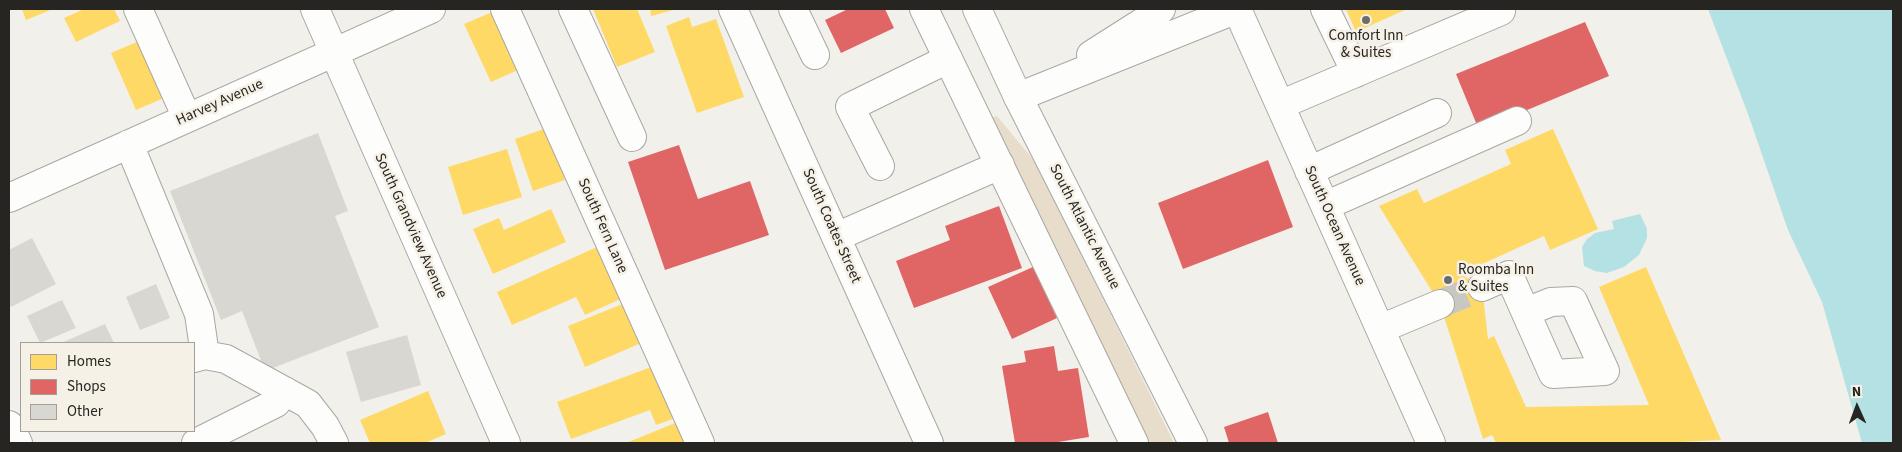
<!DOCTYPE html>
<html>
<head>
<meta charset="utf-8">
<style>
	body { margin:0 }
	#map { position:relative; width:1902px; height:452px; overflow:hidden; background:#f2f0ea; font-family:"Source Sans 3",sans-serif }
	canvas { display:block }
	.frame { position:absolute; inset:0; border:10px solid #272522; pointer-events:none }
	.legend { position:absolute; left:20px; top:342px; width:175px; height:90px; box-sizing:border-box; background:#f6f1e7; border:1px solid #a39f98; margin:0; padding:6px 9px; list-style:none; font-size:15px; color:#272522 }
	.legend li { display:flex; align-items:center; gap:10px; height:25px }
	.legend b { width:25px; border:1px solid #a39f98 }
	.north { position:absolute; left:1832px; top:382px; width:50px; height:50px; -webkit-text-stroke:4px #f6f1e7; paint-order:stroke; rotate:358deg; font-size:14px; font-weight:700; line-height:20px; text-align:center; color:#272522 }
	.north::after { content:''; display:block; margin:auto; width:18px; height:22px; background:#272522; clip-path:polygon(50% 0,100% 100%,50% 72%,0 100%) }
</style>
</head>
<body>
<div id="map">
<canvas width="1902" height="452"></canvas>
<div class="frame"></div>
<ul class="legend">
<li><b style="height:14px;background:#ffd966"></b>Homes</li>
<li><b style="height:14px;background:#e06666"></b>Shops</li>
<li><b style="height:14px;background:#d9d7d2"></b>Other</li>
</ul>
<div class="north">N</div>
</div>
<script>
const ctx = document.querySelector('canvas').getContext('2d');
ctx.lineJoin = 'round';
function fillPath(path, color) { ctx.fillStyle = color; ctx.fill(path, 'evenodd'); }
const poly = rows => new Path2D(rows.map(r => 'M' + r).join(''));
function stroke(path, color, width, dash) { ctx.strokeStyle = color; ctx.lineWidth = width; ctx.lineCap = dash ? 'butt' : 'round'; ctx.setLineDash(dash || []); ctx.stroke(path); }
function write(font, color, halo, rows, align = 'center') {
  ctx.font = font + ' "Source Sans 3",sans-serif'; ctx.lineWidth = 5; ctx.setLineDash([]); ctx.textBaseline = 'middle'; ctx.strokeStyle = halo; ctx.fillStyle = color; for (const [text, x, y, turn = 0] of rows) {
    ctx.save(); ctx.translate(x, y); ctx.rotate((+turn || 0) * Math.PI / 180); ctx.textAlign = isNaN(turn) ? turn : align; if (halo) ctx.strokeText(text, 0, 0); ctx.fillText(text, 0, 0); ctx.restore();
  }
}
fillPath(poly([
	[997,116,1036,163,1174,443,1150,443,991,118]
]), '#e7ddca');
fillPath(poly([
	[1708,9,1893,9,1893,443,1862,443,1822,302,1788,230,1748,114],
	[1640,214,1647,229,1647,238,1639,255,1624,267,1607,273,1595,271,1584,266,1582,247,1587,239,1595,233,1614,229,1612,221]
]), '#b4e1e4');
fillPath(poly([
	[22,9,53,9,26,20],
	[84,9,114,9,120,21,76,42,64,18],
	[499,9,527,66,491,82,464,24],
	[593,9,637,9,655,52,617,67],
	[650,9,677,9,651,16],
	[1346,9,1407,9,1356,32],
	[689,17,692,27,716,19,744,97,697,113,666,26],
	[139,41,164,98,136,110,111,53],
	[547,128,565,180,533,191,515,139],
	[1553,129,1598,229,1550,250,1544,236,1460,274,1482,287,1488,339,1494,336,1526,407,1649,405,1599,287,1646,267,1721,440,1660,443,1496,443,1492,435,1483,439,1440,304,1379,206,1417,189,1424,203,1511,164,1505,150],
	[507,149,522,197,463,215,448,167],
	[551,209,566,242,493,274,473,229,499,218,504,230],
	[608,242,632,294,585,315,576,297,512,325,497,292],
	[630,301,646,341,585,367,568,326],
	[662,363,681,416,656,425,650,410,571,439,557,402],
	[428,391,446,434,425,443,370,443,360,420],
	[680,421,689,443,626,443]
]), '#ffd966');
fillPath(poly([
	[848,9,885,9,894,28,841,53,825,20],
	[1585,22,1609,76,1479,130,1456,74],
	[679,145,698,199,750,181,769,235,665,270,628,162],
	[1268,160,1293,227,1183,269,1158,203],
	[999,206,1022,268,914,308,896,261,950,240,945,226],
	[1033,267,1057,318,1012,339,988,287],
	[1054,346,1058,371,1078,368,1089,437,1052,443,1015,443,1002,366,1026,362,1024,351],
	[1268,412,1278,443,1229,443,1224,427]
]), '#e06666');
fillPath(poly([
	[318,133,348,211,335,216,379,327,265,371,242,311,221,320,170,191],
	[32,238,56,284,11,307,9,302,9,250],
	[156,284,170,318,140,330,126,297],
	[62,300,76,328,40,343,27,316],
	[105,324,114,343,61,343],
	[407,335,421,385,361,402,346,352]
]), '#d9d7d2');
stroke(poly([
	[1440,304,1482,287]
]), '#c9c7c2', 28, [28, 14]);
const minor = poly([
	[138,9,187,118],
	[315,9,506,443],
	[505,9,700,443],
	[573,9,632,137],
	[733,9,929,443],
	[793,9,815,55],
	[1237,9,1431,443],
	[1325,9,1356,73],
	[1091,55,1157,13,1161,9],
	[1018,97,1237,9],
	[1280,105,1501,11],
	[129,144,199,314,205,355],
	[880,166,850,107,948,59],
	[1309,171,1437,113],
	[9,198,431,9],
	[1325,206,1517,121],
	[836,237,1000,165],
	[1482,287,1509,275,1553,374,1605,371,1573,301,1551,302,1526,312],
	[1380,329,1440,304],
	[194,358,205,355,226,359,308,404,325,426,334,443],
	[9,425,18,443],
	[196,443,276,403,285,391]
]);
const major = poly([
	[924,9,1134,443],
	[977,9,1018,97,1193,443]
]);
stroke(minor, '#a9a7a3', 30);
stroke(major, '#a9a7a3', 30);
stroke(minor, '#fdfdfc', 28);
stroke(major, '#fdfdfc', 28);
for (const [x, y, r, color] of [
	[1366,20,5,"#6e6c68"],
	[1448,280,5,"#6e6c68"]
]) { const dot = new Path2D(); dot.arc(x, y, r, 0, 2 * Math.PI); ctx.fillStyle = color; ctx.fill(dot); stroke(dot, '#f6f1e7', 2); }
write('15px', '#272522', '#f6f1e7', [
	["Comfort Inn",1366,37],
	["& Suites",1366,54],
	["Roomba Inn",1458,271,"left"],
	["& Suites",1458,288,"left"]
]);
write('15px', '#272522', '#f6f1e7', [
	["Harvey Avenue",220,103,-24],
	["South Grandview Avenue",410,226,66],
	["South Fern Lane",602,226,66],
	["South Coates Street",831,226,66],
	["South Ocean Avenue",1334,226,66],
	["South Atlantic Avenue",1084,227,63]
]);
</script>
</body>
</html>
